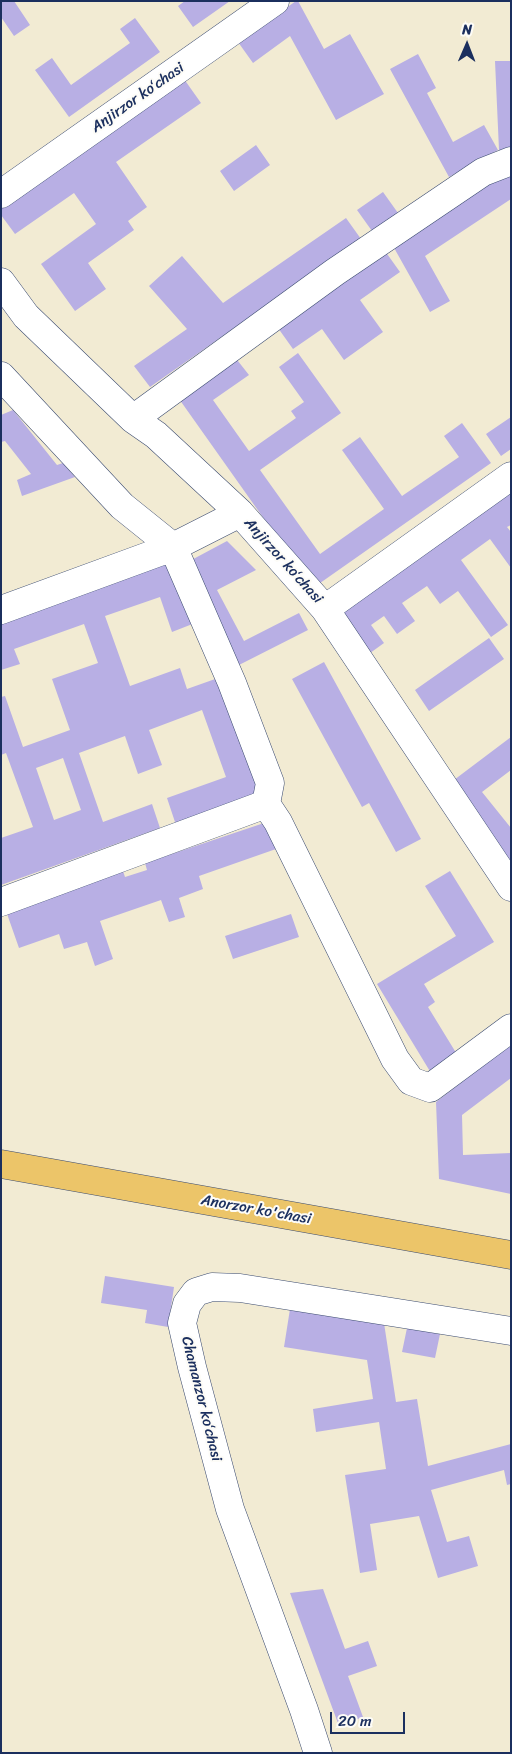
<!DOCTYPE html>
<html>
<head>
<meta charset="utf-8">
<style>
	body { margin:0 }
	#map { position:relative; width:512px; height:1754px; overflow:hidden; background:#f2ebd3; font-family:Sriracha,sans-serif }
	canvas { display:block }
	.frame { position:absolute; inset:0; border:2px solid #1b2f5e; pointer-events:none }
	.north { position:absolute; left:442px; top:20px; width:50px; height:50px; -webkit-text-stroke:4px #fdfcf7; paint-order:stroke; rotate:1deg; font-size:14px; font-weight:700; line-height:20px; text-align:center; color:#1b2f5e }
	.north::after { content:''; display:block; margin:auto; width:18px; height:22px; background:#1b2f5e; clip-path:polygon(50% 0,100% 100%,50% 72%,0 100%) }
	.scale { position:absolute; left:330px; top:1712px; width:75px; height:22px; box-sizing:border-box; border:2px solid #1b2f5e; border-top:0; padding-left:6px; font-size:15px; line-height:18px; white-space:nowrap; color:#1b2f5e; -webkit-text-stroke:4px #fdfcf7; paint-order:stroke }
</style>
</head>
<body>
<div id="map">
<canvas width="512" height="1754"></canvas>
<div class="frame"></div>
<div class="north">N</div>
<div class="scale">20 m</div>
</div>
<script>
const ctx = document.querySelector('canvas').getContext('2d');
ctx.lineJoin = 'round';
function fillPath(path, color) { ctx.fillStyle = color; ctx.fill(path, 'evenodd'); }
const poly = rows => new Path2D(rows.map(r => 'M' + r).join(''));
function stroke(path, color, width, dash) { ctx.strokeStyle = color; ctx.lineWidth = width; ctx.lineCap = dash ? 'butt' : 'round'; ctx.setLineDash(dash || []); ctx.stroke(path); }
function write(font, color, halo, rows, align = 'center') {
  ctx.font = font + ' Sriracha,sans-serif'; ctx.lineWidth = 4; ctx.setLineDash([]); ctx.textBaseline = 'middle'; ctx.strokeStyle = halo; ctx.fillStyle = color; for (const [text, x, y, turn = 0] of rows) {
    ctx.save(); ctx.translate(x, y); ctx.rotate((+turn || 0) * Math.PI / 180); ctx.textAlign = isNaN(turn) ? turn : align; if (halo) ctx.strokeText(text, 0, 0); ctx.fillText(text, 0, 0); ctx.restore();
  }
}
fillPath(poly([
	[1,1,14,1,30,25,14,36,1,17],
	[185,1,230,1,193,27,178,6],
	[296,1,298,1,324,49,350,34,384,94,336,120,290,36,253,63,238,42],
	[135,18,160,52,69,117,35,70,52,58,71,85,130,43,120,29],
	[418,54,436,88,427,93,453,142,484,125,498,150,449,177,390,69],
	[495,61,511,61,511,150,499,150],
	[184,79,201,103,116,162,147,207,128,221,134,230,88,263,106,289,75,311,41,264,96,224,74,193,15,234,1,215,1,208],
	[256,145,270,165,234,191,220,171],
	[511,169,511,199,425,256,450,301,430,312,393,246],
	[383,192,398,213,372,231,357,210],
	[346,218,361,239,150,387,134,366,187,329,149,286,182,256,223,303],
	[385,251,400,272,360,300,383,332,344,360,322,329,293,349,278,328],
	[298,353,341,413,260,470,320,554,384,509,342,450,360,437,402,496,459,457,444,436,462,423,491,463,313,588,177,396,234,356,249,375,213,400,249,451,296,418,291,411,304,402,279,367],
	[13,410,57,465,63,463,75,477,22,496,17,480,31,474,5,441,1,442,1,415],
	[511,417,511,449,501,456,486,434],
	[511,491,511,525,507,527,511,532,511,568,490,539,461,560,508,625,491,637,458,591,440,604,427,586,402,603,415,621,397,634,384,616,371,625,384,643,366,656,336,615],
	[227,541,256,570,217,590,244,641,299,613,308,630,237,666,184,564],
	[173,561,195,623,172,632,160,597,105,616,130,686,180,668,187,689,218,678,260,795,176,825,167,798,226,777,202,710,149,730,162,765,138,774,125,736,79,753,103,822,152,804,160,828,1,885,1,838,33,827,6,753,1,755,1,697,5,696,23,747,70,730,52,679,98,663,84,624,14,649,20,664,1,670,1,622],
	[63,758,81,810,54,820,36,768],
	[489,638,504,659,429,711,415,690],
	[324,662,421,839,396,852,369,803,362,807,292,679],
	[511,737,511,770,482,792,511,828,511,870,446,786],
	[267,822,276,849,199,876,203,889,179,898,185,917,169,922,161,900,100,921,113,959,95,966,87,942,64,949,59,934,19,948,6,911,123,871,125,877,147,870,145,863],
	[450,871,494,942,424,984,435,1002,428,1007,458,1056,431,1073,377,984,456,936,425,886],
	[291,914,299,937,233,959,225,936],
	[511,1044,511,1078,462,1115,463,1155,511,1153,511,1194,439,1179,436,1102],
	[105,1276,174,1287,168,1327,145,1323,147,1310,101,1303],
	[290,1309,384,1323,396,1402,417,1399,428,1466,511,1444,511,1484,507,1485,504,1470,431,1490,447,1542,469,1536,478,1566,438,1578,419,1516,370,1524,377,1570,360,1573,345,1475,386,1469,379,1422,316,1432,313,1409,373,1399,367,1360,284,1347],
	[407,1328,440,1334,435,1358,402,1352],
	[323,1589,345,1649,368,1641,377,1666,348,1676,363,1717,339,1726,290,1593]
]), '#b8afe4');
const street = poly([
	[1,194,275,1],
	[1,282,26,316,133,419,156,435,240,513,325,609,511,887],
	[1,376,122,506,173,547,232,683,270,783,266,804,278,822,395,1059,411,1081,430,1088,511,1028],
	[133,419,335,272,483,172,511,161],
	[325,609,511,476],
	[1,610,173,547,240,513],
	[1,902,266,804],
	[318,1753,304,1710,230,1509,192,1367,182,1323,187,1304,196,1292,212,1287,240,1288,511,1331]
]);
const primary = poly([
	[1,1164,511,1255]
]);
stroke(street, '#3b4b70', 29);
stroke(primary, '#3b4b70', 29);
stroke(street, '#fff', 28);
stroke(primary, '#ecc569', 28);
write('15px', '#1b2f5e', '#fdfcf7', [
	["Anjirzor koʻchasi",138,98,-35],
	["Anjirzor koʻchasi",283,561,48],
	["Anorzor ko'chasi",256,1210,10],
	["Chamanzor koʻchasi",201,1399,76]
]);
</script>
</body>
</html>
